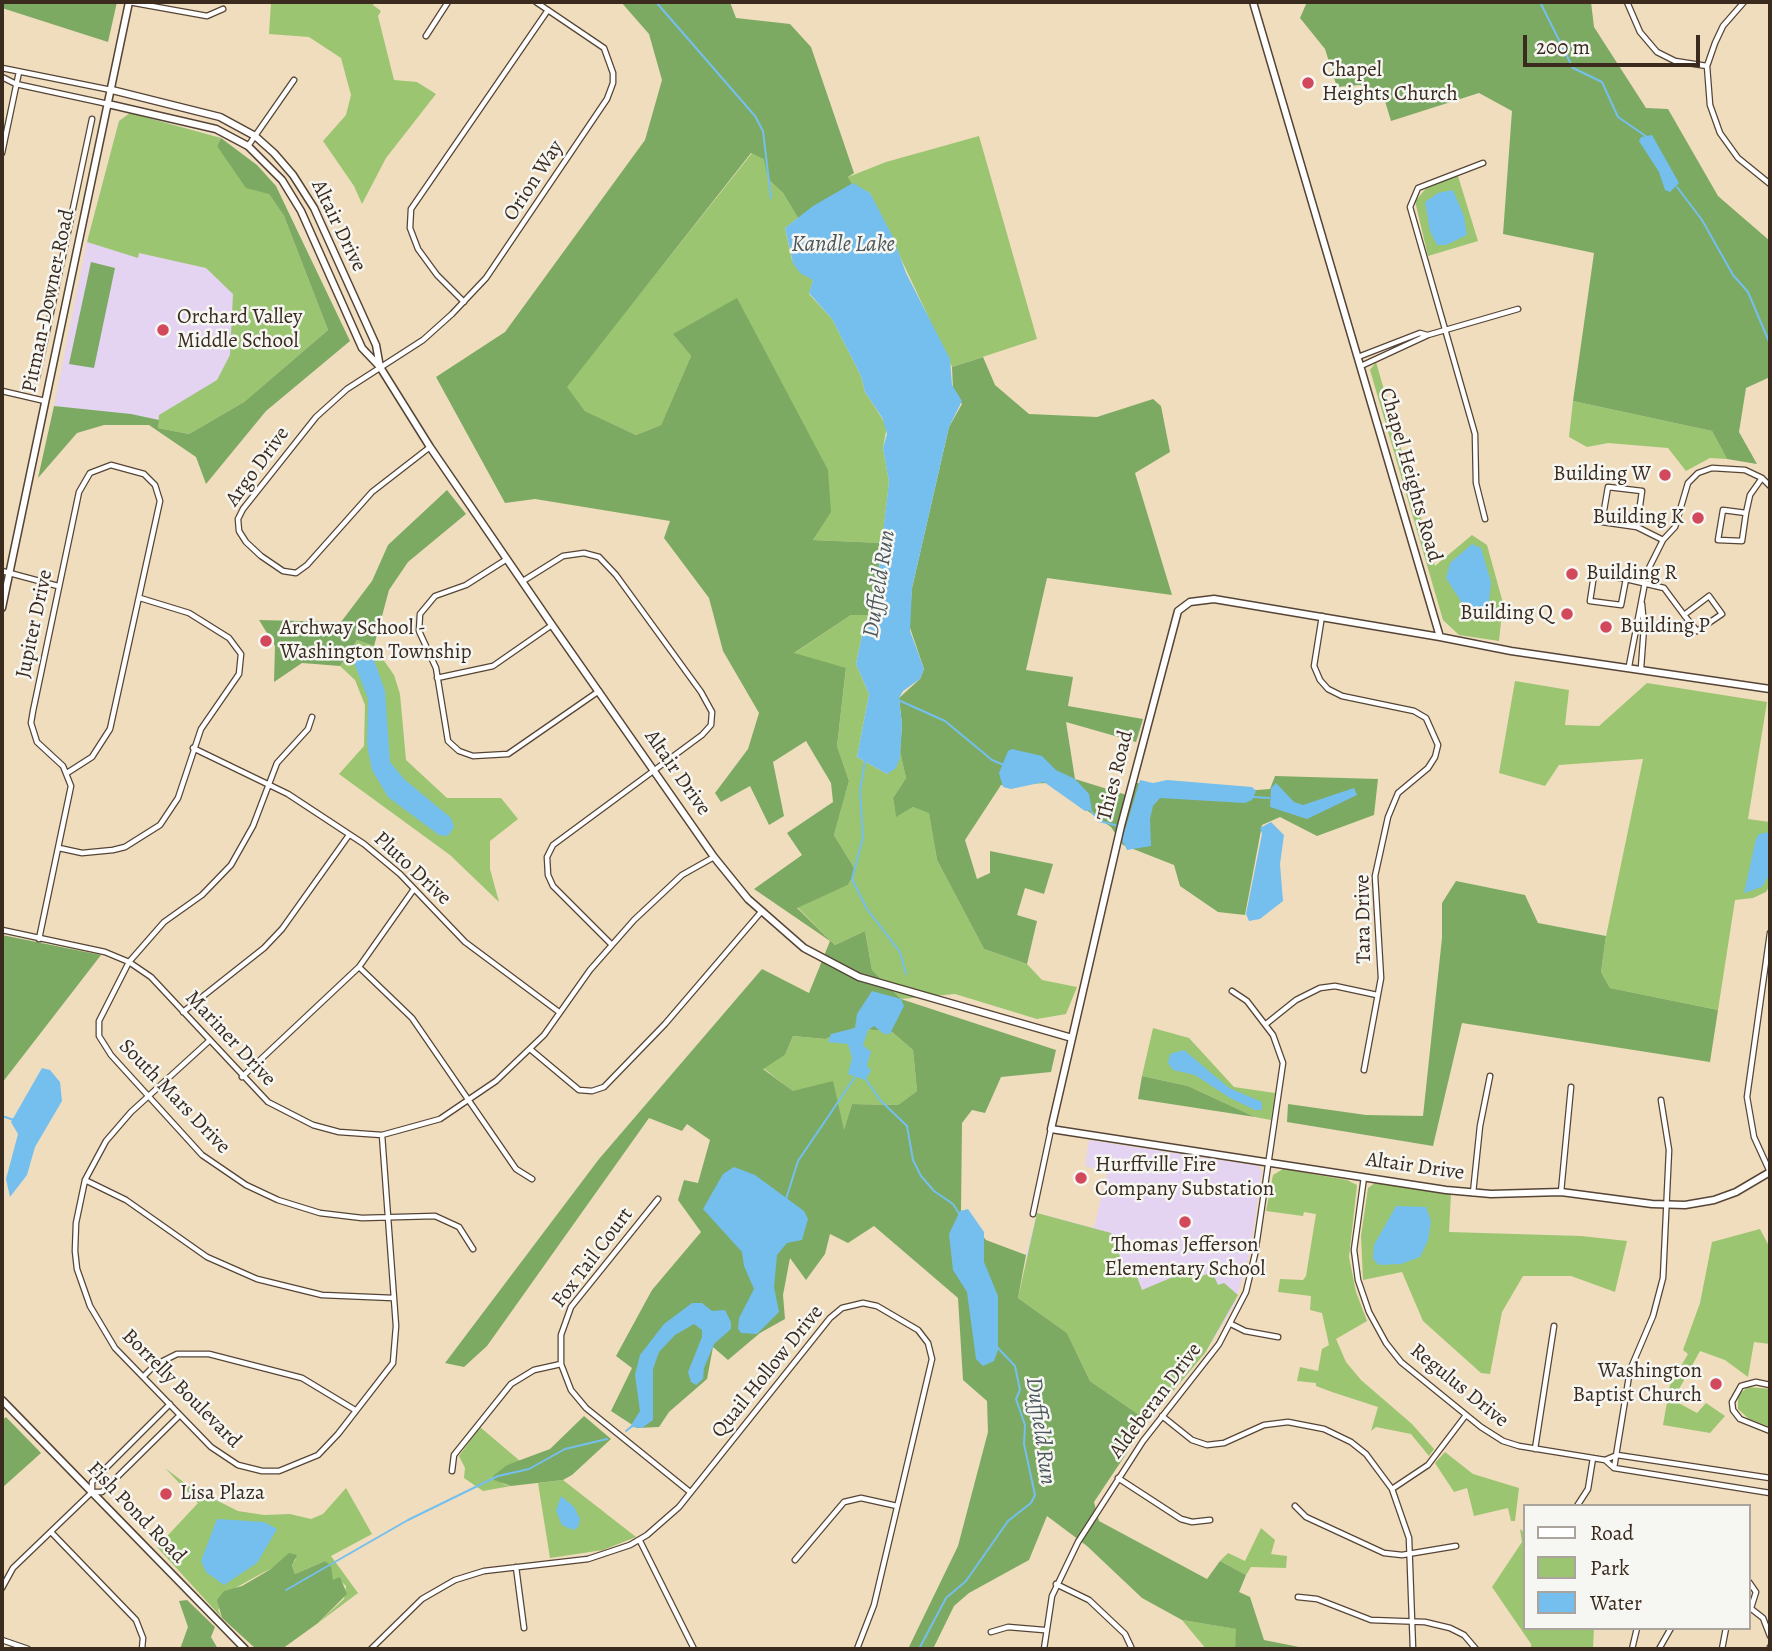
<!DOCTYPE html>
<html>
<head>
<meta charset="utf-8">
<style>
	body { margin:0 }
	#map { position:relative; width:1772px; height:1651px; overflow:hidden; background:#f0ddbe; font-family:Alegreya,serif }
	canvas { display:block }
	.frame { position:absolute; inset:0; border:4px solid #3b2a1e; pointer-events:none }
	.legend { position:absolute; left:1523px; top:1504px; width:228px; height:126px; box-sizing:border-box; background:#f6f6f2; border:2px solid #aba49d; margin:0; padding:9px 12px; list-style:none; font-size:21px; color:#3b2a1e }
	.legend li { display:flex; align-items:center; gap:14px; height:35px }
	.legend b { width:35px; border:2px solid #aba49d }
	.scale { position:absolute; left:1523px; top:35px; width:177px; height:32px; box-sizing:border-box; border:4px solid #3b2a1e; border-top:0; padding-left:9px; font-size:21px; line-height:24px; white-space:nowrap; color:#3b2a1e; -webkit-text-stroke:5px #f6f6f2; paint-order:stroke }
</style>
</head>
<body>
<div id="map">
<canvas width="1772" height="1651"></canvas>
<div class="frame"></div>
<ul class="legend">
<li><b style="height:9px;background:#fff"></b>Road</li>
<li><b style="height:19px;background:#9bc571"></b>Park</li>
<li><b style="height:19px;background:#75bfee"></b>Water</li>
</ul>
<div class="scale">200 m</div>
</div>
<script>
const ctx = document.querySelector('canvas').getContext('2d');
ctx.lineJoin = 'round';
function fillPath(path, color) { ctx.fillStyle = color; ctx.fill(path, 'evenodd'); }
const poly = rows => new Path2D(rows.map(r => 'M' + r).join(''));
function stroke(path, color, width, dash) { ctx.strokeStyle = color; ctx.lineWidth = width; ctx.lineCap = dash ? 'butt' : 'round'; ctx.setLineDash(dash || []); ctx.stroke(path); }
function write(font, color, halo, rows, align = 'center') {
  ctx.font = font + ' Alegreya,serif'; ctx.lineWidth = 5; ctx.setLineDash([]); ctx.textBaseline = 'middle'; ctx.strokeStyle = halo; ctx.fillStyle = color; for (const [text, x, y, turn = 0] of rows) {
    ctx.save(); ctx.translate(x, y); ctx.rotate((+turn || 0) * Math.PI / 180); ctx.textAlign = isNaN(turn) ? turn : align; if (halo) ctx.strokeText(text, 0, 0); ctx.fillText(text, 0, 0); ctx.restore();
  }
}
fillPath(poly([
	[130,113,221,138,217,146,328,330,189,434,158,420,54,406,87,242,119,121],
	[1089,1140,1259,1166,1262,1171,1250,1252,1234,1306,1205,1353,1148,1421,1026,1255,1037,1213,1094,1228,1107,1172,1085,1166]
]), '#e4d3f1');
fillPath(poly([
	[271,2,374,2,373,5,381,11,378,16,394,80,417,82,436,94,386,158,362,204,354,186,323,141,346,115,351,95,341,58,309,37,269,34],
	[130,113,221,138,217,146,269,194,284,216,328,330,244,402,189,434,158,428,159,415,217,380,230,355,233,294,206,268,139,253,138,258,87,242,119,121],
	[979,136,1037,339,952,367,870,193,852,184,848,177,886,162],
	[752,153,765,158,768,179,783,193,798,218,785,228,792,260,813,280,809,294,832,319,861,376,865,392,887,426,883,448,889,482,882,543,813,540,830,512,673,334,691,356,661,425,636,435,585,411,566,387],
	[1458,176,1478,241,1428,256,1415,201,1429,185],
	[1376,362,1435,566,1472,535,1487,545,1503,603,1499,641,1459,635,1443,620,1370,370],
	[1573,401,1712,431,1727,459,1710,458,1686,471,1668,448,1608,443,1587,447,1569,437],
	[851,615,872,615,863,630,856,664,869,694,857,757,887,774,900,758,900,752,906,778,893,798,896,816,913,807,929,812,937,860,984,949,1027,964,1042,980,1077,987,1066,1014,1037,1019,955,994,901,999,872,970,865,931,835,945,797,907,848,885,856,871,834,835,849,781,837,746,846,669,793,654],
	[357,640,374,646,394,675,400,694,406,760,447,798,501,798,518,819,490,841,490,869,499,902,450,855,339,774,364,746,365,705,355,680,340,666],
	[1515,681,1569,690,1565,725,1599,726,1647,683,1767,702,1748,819,1770,822,1770,885,1766,892,1753,898,1735,900,1718,1010,1610,988,1601,972,1606,936,1643,759,1559,765,1545,786,1499,773],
	[855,1028,892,1032,913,1050,917,1091,898,1105,852,1104,844,1131,763,1068,785,1055,793,1036,825,1039],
	[1153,1028,1189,1038,1234,1087,1275,1093,1271,1120,1255,1117,1188,1086,1142,1076],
	[1283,1169,1347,1180,1357,1185,1349,1257,1356,1292,1367,1321,1336,1339,1346,1362,1361,1380,1412,1424,1434,1449,1429,1456,1411,1434,1376,1427,1371,1431,1378,1407,1332,1392,1316,1386,1316,1383,1297,1381,1300,1367,1318,1371,1322,1349,1329,1345,1322,1313,1310,1310,1311,1296,1278,1292,1280,1279,1303,1280,1306,1276,1316,1214,1304,1212,1303,1216,1266,1211,1273,1175],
	[1375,1183,1451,1194,1449,1232,1581,1236,1627,1241,1615,1292,1571,1276,1523,1276,1502,1312,1490,1374,1481,1373,1423,1321,1402,1272,1363,1280,1361,1236,1368,1188],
	[1037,1213,1111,1233,1123,1264,1132,1264,1142,1290,1192,1269,1197,1278,1212,1272,1218,1285,1224,1283,1238,1295,1205,1353,1148,1421,1090,1381,1067,1333,1018,1298],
	[1760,1229,1770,1248,1770,1344,1754,1342,1748,1377,1725,1360,1700,1351,1673,1400,1697,1413,1706,1403,1725,1416,1710,1433,1663,1425,1670,1385,1688,1354,1683,1350,1700,1303,1712,1242],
	[1748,1387,1770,1389,1770,1427,1749,1419,1738,1409,1738,1395],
	[480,1427,520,1461,507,1465,503,1484,511,1486,483,1491,464,1478,465,1468,459,1456],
	[1445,1452,1473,1474,1519,1488,1515,1521,1511,1521,1508,1508,1474,1516,1467,1488,1454,1492,1435,1463],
	[165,1468,190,1487,238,1511,264,1515,290,1514,311,1519,323,1514,346,1488,372,1534,331,1556,358,1593,318,1623,344,1599,346,1586,341,1581,332,1580,325,1561,295,1574,292,1564,296,1559,264,1572,230,1591,218,1610,222,1618,157,1547,198,1503],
	[563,1480,636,1537,603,1550,550,1558,538,1483],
	[1261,1528,1275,1540,1271,1554,1287,1556,1286,1568,1251,1567,1246,1575,1220,1561,1228,1553,1245,1561],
	[1520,1529,1525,1533,1525,1628,1594,1628,1593,1649,1531,1649,1531,1644,1492,1587,1522,1542],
	[1182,1620,1237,1629,1235,1649,1206,1649]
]), '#9bc571');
fillPath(poly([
	[2,2,117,2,108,42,2,8],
	[621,2,730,2,736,18,790,24,811,47,854,173,848,177,852,184,798,218,783,193,768,179,764,159,751,153,567,387,585,411,636,435,661,425,691,356,673,334,737,298,828,470,831,512,813,540,882,543,872,615,851,615,794,653,846,668,837,746,849,781,834,835,856,871,848,885,797,908,835,945,865,931,872,970,901,999,1056,1050,1051,1072,1001,1077,985,1113,972,1110,962,1123,961,1210,986,1240,1026,1255,1018,1298,1067,1333,1090,1381,1148,1421,1094,1502,1099,1521,1207,1579,1220,1561,1246,1575,1239,1592,1250,1597,1264,1640,1309,1649,1235,1649,1236,1629,1182,1620,1142,1598,1087,1546,1047,1516,1029,1560,969,1593,954,1606,933,1649,908,1649,958,1546,988,1432,987,1401,963,1380,958,1298,874,1226,848,1243,830,1234,825,1254,806,1280,790,1258,783,1295,785,1319,760,1333,728,1360,713,1347,707,1379,669,1412,659,1427,637,1428,611,1411,632,1368,616,1356,652,1290,701,1232,678,1200,684,1180,698,1183,710,1140,687,1124,682,1131,649,1118,487,1346,464,1367,445,1363,599,1159,762,969,809,993,830,941,754,889,802,855,787,833,833,802,831,783,806,741,773,762,784,816,769,825,750,786,721,802,715,793,748,749,759,713,723,651,709,598,664,538,670,521,535,499,505,503,436,377,505,332,645,140,662,80,649,34],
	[855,1028,892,1032,913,1050,917,1091,898,1105,852,1104,844,1130,833,1081,793,1091,763,1069,785,1055,793,1036,825,1039],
	[1307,2,1591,2,1594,27,1646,108,1668,109,1718,196,1770,241,1770,377,1746,388,1739,432,1757,464,1727,459,1712,431,1573,401,1594,253,1503,234,1512,111,1479,93,1391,121,1384,98,1360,85,1337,87,1325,49,1300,18],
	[221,138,257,165,276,186,350,341,266,411,206,484,196,457,149,425,104,425,77,433,38,478,54,406,131,414,159,420,158,428,189,434,244,402,328,330,284,216,269,194,246,188,217,146],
	[91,262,115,268,94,368,69,364],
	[983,357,995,385,1029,414,1097,417,1153,399,1161,406,1170,452,1135,473,1172,595,1047,578,1026,670,1073,677,1068,706,1143,719,1136,742,1066,722,1075,779,1133,797,1137,783,1257,790,1270,789,1275,776,1378,779,1374,815,1317,836,1280,817,1262,825,1245,915,1218,912,1180,886,1174,865,1123,845,1111,827,1047,783,1001,785,965,840,977,879,990,873,990,851,1053,864,1044,894,1025,888,1017,915,1037,921,1027,964,984,949,937,860,929,813,913,807,896,817,893,798,906,778,900,752,902,724,899,698,920,679,924,669,909,625,912,588,949,427,962,404,953,390,952,367],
	[447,490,466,514,408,562,389,590,374,646,357,640,340,666,302,663,274,682,275,646,259,620,341,622,372,581,388,545],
	[1456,881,1525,895,1538,923,1606,936,1601,972,1610,988,1718,1010,1710,1062,1462,1023,1433,1146,1287,1122,1288,1104,1366,1115,1423,1116,1442,938,1442,903],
	[2,935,101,955,2,1083],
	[1142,1076,1188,1086,1255,1117,1138,1099],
	[584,1416,611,1439,572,1475,563,1480,511,1486,494,1480,493,1476,507,1465,550,1449],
	[6,1417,41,1453,2,1488,2,1420],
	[289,1553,297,1555,292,1565,295,1574,325,1561,331,1566,333,1580,340,1577,347,1594,318,1623,282,1649,256,1649,222,1618,217,1600,224,1591,242,1586,271,1569],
	[187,1600,215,1627,211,1637,218,1649,180,1649,188,1627,179,1601]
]), '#7caa63');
fillPath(poly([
	[1652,135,1679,183,1670,192,1665,190,1659,172,1639,141,1641,137],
	[853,183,870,193,893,237,906,273,950,359,952,385,962,401,949,427,912,588,910,631,924,669,920,679,903,691,899,698,902,724,900,758,896,768,887,774,857,757,869,694,856,664,863,630,874,609,889,482,883,448,887,434,883,419,865,392,861,376,832,319,809,293,813,280,800,273,793,263,785,228,813,206],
	[1453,190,1464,216,1467,235,1446,245,1437,245,1430,231,1425,202,1438,193],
	[1472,544,1481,548,1491,582,1488,613,1481,617,1462,603,1446,578,1450,563],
	[363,652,374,660,385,691,390,762,404,779,451,818,454,827,448,836,439,835,388,797,372,770,367,745,368,699,353,659,354,655],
	[1012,749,1042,756,1056,770,1075,779,1089,794,1092,810,1085,811,1044,782,1011,789,1003,787,999,773,1008,751],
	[1140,780,1153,783,1167,780,1252,787,1256,791,1252,800,1245,803,1160,798,1153,806,1150,819,1151,846,1127,850,1122,840],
	[1276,783,1294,802,1303,805,1354,788,1357,795,1307,819,1270,807,1271,788],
	[1271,822,1284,835,1280,864,1283,901,1260,919,1249,921,1246,914,1262,834,1260,828],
	[1770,832,1770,873,1762,887,1744,893,1756,839,1759,834],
	[872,991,901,999,904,1006,890,1034,884,1034,874,1026,868,1030,863,1045,871,1052,867,1065,871,1071,865,1080,848,1074,852,1058,848,1044,828,1042,831,1034,855,1028,857,1014],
	[1184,1050,1229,1088,1262,1102,1262,1110,1255,1110,1230,1098,1195,1075,1173,1070,1168,1063,1170,1054],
	[42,1068,50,1070,60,1082,62,1101,35,1147,27,1175,10,1197,6,1179,18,1134,11,1122],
	[734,1167,755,1175,804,1211,808,1219,802,1240,787,1243,777,1255,774,1287,779,1312,757,1334,741,1333,738,1329,739,1318,754,1289,744,1266,742,1252,703,1209,723,1174],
	[1396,1206,1426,1207,1431,1221,1428,1240,1420,1257,1401,1264,1379,1265,1373,1259,1374,1245],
	[968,1209,984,1232,984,1262,998,1296,998,1350,994,1361,983,1366,976,1359,967,1292,953,1270,949,1234,960,1211],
	[692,1303,702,1303,712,1311,725,1310,731,1322,731,1329,714,1344,704,1368,703,1379,696,1385,691,1382,688,1372,702,1337,702,1330,694,1324,675,1335,659,1352,653,1369,653,1420,642,1428,630,1427,640,1411,635,1375,640,1355,664,1324],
	[561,1496,574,1507,580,1519,578,1527,573,1530,562,1525,556,1511],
	[217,1519,264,1522,277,1529,257,1563,224,1585,206,1572,201,1561]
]), '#75bfee');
stroke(poly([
	[656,2,755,116,763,131,771,198],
	[1540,2,1573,68,1602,82,1618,117,1647,137],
	[1677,187,1702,220,1733,275,1748,292,1770,344],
	[896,699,945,721,992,760,1004,765],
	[865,761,860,791,863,837,852,879,867,909,900,952,906,974],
	[1253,797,1269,798],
	[1091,811,1099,821,1119,826],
	[865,1078,880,1100,907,1126,913,1160,921,1176,934,1191,953,1204,960,1215],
	[2,1116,14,1120],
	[786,1199,798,1161,855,1077],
	[626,1431,631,1427],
	[286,1590,408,1520,498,1476,529,1469,565,1449,607,1439],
	[919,1649,946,1598,966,1581,1008,1521,1031,1503,1035,1495,1024,1444,1025,1425,1016,1399,1020,1390,1015,1366,997,1347]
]), '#75bfee', 2);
const minor = poly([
	[129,2,207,16,223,9],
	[1627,2,1640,32,1657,52,1675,61,1707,66],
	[1744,2,1723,26,1715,43,1707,66,1710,105,1720,133,1738,158,1770,184],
	[426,36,448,2],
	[2,68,111,90],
	[2,77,16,84,108,104],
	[248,146,294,80],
	[2,153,19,72],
	[1483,163,1418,188,1410,207,1475,434,1476,483,1485,519],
	[464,302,437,275,418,249,410,228,411,209,548,10],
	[1358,357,1420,333,1427,335],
	[1361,366,1428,335,1518,309],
	[37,378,92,119],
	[2,391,45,401],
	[430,447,372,492,307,565,296,573,283,571,261,556,246,542,239,531,238,519,243,509,316,417,347,389,423,340,452,314,486,278,607,99,613,83,613,73,604,48,536,2],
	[1608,487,1642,491,1637,527,1602,522,1608,487],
	[1723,510,1746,513,1742,541,1718,540,1723,510],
	[1746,513,1750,495,1762,478],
	[1637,527,1663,540],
	[507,559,466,585,435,596,420,614,419,631,436,668,448,741,459,751,473,756,508,754,599,691],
	[2,571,58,586],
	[1594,575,1626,579,1621,605,1590,601,1594,575],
	[1626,579,1664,588,1684,615],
	[523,581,563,556,584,553,599,557,616,575,701,692,712,712,711,725,702,735,553,845,547,857,548,875,553,886,611,944],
	[1709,596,1722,614,1697,631,1684,615,1709,596],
	[1322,616,1314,666,1320,680,1328,689,1342,696,1414,711,1426,718,1438,745,1435,757,1428,768,1398,793,1388,817,1375,876,1381,978,1364,1070],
	[1629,666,1647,572,1663,540,1675,527,1688,483,1698,473,1712,468,1745,470,1762,478,1770,486],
	[1641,668,1644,627,1642,604],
	[437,678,493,666,552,625],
	[312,717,308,729,277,763,253,826,231,865,202,895,164,922,129,962,99,1021,99,1036,111,1055,202,1155,246,1185,278,1200,320,1213,362,1218,435,1216,459,1227,473,1249],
	[193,748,288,794,364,844,400,874,465,942,559,1012],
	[59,848,82,853,113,850,125,847,160,825,178,798,201,729,239,674,241,654,229,638,189,613,140,598],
	[2,930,105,952,129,962,151,977,268,1102,313,1125,339,1132,382,1135,440,1119,496,1081,544,1035,590,970,634,920,682,875,714,857],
	[39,939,71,786,63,766,37,742,31,723,33,711,79,492,90,473,111,465,144,474,155,485,160,501,110,729,92,757,67,773],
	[359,967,412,1018,516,1169,532,1179],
	[183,1012,264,948,282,929,349,835],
	[1266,1024,1296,1000,1320,988,1335,986,1377,995],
	[209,1041,131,1112,106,1141,85,1180,76,1223,75,1251,77,1269,90,1306,115,1348,211,1447,238,1465,262,1471,279,1471,318,1455,338,1434,393,1363,396,1326,382,1135],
	[530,1049,579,1090,592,1091,604,1087,665,1024,761,912],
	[242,1077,359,967,414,889],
	[1770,1172,1754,1137,1747,1097,1770,933],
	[1364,1177,1354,1250,1358,1280,1369,1312,1386,1343,1401,1362,1481,1427,1503,1441,1519,1446,1605,1460,1614,1468,1770,1493],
	[85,1180,126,1200,207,1257,257,1279,322,1295,393,1298],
	[1561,1192,1571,1087],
	[1473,1193,1480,1126,1490,1076],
	[658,1199,571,1307,561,1335,561,1364,571,1390,586,1408,690,1492],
	[1033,1214,1051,1129],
	[1231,1324,1245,1331,1278,1337],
	[143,1377,155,1365,177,1354,209,1354,302,1378,355,1410],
	[1770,1385,1756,1382,1741,1386,1732,1402,1733,1410,1740,1419,1770,1431],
	[1162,1416,1192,1440,1207,1445,1224,1443,1264,1425,1288,1422,1324,1429,1351,1442,1366,1454,1392,1489,1409,1538,1413,1649],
	[1535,1449,1554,1326],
	[1605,1460,1617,1455,1770,1478],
	[1614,1468,1630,1370,1653,1316,1663,1278,1669,1150,1661,1100],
	[452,1471,454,1455,511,1384,534,1370,561,1364],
	[1118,1478,1181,1519,1192,1522,1210,1520],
	[1392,1489,1428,1465,1466,1415],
	[92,1492,102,1492,180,1415],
	[92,1492,92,1482,170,1404],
	[1295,1506,1306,1517,1384,1553,1402,1555,1456,1546],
	[1577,1506,1588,1489,1593,1458],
	[51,1532,136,1620,143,1638,142,1649],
	[640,1541,694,1649],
	[795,1560,844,1502,861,1498,897,1506],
	[516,1567,524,1628],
	[1749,1582,1756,1592,1751,1608],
	[1056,1584,1089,1600,1125,1634,1132,1649],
	[2,1588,13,1568,92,1492],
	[1298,1597,1317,1599,1371,1620,1425,1622,1450,1628,1464,1635,1476,1649],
	[1749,1607,1763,1618,1770,1636],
	[991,1632,1008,1627,1044,1630],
	[2,1640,28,1649],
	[371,1649,422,1599,455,1580,484,1571,588,1559,630,1545,647,1535,679,1507,830,1318,842,1308,863,1303,877,1306,918,1330,928,1343,932,1359,874,1605,857,1649],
	[1044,1649,1052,1596,1078,1542,1143,1441,1219,1344,1246,1292,1255,1254,1283,1063,1273,1035,1247,1001,1232,991],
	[1632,1649,1637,1628],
	[1659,1649,1671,1628],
	[1722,1649,1726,1628],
	[1770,1649,1770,1647]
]);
const tertiary = poly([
	[1253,2,1440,637,1511,651,1770,689],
	[112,90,220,117,255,136,274,153,293,175,314,208,376,345,380,367],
	[108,104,216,129,248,146,282,180,301,211,362,348,380,367,430,447,552,625,714,857,748,899,804,948,859,977,1072,1038],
	[2,608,129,2],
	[1440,637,1214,599,1190,602,1178,611,1121,826,1051,1129,1446,1190,1491,1194,1561,1192,1652,1204,1685,1205,1714,1200,1736,1192,1770,1172],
	[2,1400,245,1649]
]);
stroke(minor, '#564536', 7);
stroke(tertiary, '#564536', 9);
stroke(minor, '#fff', 4.5);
stroke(tertiary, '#fff', 6);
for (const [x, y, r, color] of [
	[1308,83,7,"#d1495b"],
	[163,330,7,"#d1495b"],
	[1665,475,7,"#d1495b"],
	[1698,518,7,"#d1495b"],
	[1572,574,7,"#d1495b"],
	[1567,614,7,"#d1495b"],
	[1606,627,7,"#d1495b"],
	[266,641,7,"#d1495b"],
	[1081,1178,7,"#d1495b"],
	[1185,1222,7,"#d1495b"],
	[1716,1384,7,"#d1495b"],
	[166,1494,7,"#d1495b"]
]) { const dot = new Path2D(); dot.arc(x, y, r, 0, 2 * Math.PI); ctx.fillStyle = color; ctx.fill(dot); stroke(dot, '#f6f6f2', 2.5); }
write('21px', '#3b2a1e', '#f6f6f2', [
	["Chapel",1322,71],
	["Heights Church",1322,95],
	["Orchard Valley",177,318],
	["Middle School",177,342],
	["Building W",1651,475,"right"],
	["Building K",1684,518,"right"],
	["Building R",1586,574],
	["Building Q",1553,614,"right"],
	["Building P",1620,627],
	["Archway School -",280,629],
	["Washington Township",280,653],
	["Hurffville Fire",1095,1166],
	["Company Substation",1095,1190],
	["Thomas Jefferson",1185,1246,"center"],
	["Elementary School",1185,1270,"center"],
	["Washington",1702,1372,"right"],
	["Baptist Church",1702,1396,"right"],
	["Lisa Plaza",180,1494]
], 'left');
write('21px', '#3b2a1e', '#f6f6f2', [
	["Orion Way",534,181,-57],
	["Altair Drive",338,226,64],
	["Pitman-Downer Road",49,301,-78],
	["Argo Drive",258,467,-54],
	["Chapel Heights Road",1410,475,74],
	["Jupiter Drive",35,624,-78],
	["Altair Drive",677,773,55],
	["Thies Road",1116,776,-76],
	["Pluto Drive",412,869,43],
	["Tara Drive",1364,919,-91],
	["Mariner Drive",230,1039,47],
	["South Mars Drive",174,1097,46],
	["Altair Drive",1415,1167,8],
	["Fox Tail Court",593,1258,-53],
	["Quail Hollow Drive",768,1372,-51],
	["Regulus Drive",1459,1386,39],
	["Borrelly Boulevard",181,1389,45],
	["Aldeberan Drive",1156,1401,-53],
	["Fish Pond Road",136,1513,46]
]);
write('italic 23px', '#4c575c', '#f6f6f2', [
	["Kandle Lake",843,245],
	["Duffield Run",880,584,-81],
	["Duffield Run",1040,1431,82]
]);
</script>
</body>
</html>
